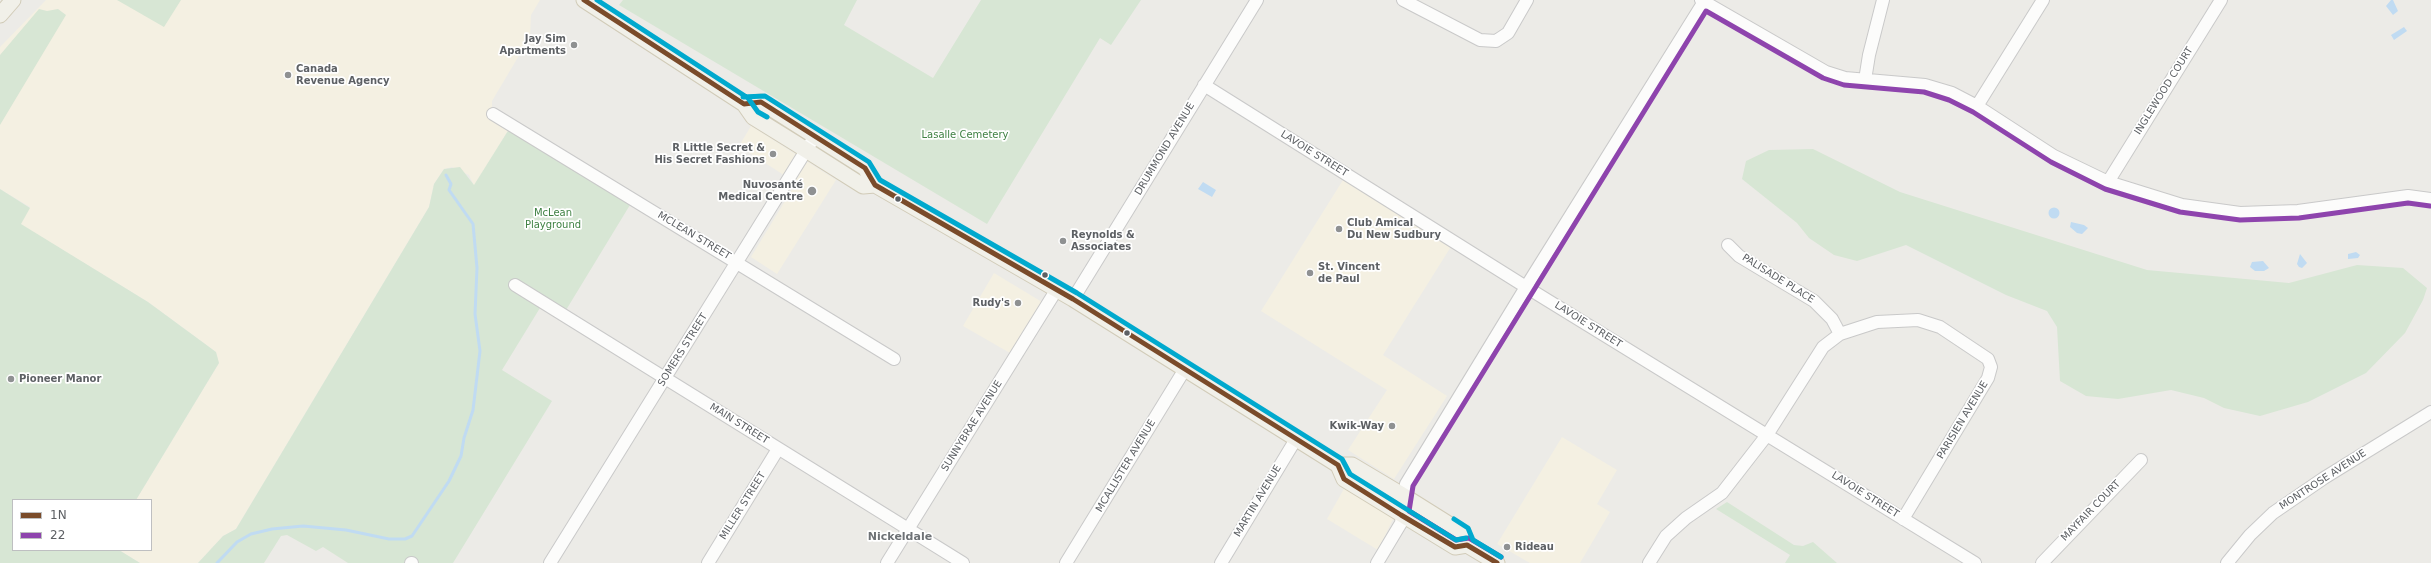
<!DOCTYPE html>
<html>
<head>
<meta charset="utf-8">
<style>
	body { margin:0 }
	#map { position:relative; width:2431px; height:563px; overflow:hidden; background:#ecebe7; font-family:"DejaVu Sans",sans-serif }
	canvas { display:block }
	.legend { position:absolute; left:12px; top:499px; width:140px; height:52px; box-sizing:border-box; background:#fff; border:1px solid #bebfc1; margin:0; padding:5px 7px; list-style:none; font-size:12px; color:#5d6064 }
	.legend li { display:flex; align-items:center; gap:8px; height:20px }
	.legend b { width:20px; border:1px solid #bebfc1 }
</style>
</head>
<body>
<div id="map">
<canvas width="2431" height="563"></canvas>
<ul class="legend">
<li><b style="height:5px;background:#7a4b2a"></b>1N</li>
<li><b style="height:5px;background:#8e44ad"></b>22</li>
</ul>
</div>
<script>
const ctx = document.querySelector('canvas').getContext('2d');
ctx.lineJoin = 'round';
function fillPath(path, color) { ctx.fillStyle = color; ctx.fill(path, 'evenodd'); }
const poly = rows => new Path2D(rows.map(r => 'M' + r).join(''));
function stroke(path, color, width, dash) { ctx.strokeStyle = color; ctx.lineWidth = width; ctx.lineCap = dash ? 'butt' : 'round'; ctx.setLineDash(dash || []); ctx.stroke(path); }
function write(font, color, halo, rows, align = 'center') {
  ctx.font = font + ' "DejaVu Sans",sans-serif'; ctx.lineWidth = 3.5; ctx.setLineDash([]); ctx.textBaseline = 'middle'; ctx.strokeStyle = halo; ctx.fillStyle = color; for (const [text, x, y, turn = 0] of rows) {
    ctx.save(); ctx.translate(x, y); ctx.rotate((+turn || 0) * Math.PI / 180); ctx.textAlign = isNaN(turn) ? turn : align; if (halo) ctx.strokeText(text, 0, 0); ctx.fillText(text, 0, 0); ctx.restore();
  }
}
fillPath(poly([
	[46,0,540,0,531,15,530,37,492,101,492,114,511,126,474,186,469,175,452,167,444,169,434,184,429,207,236,529,223,536,198,563,140,563,119,550,151,550,151,500,136,500,219,363,216,352,148,302,20,224,30,207,0,189,0,47],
	[751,126,836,180,777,274,751,257,796,183,739,146],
	[1343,180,1452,245,1383,355,1447,396,1394,479,1348,450,1387,390,1261,311],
	[994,273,1042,302,1010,353,963,326],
	[1562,437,1617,470,1597,504,1610,512,1580,563,1530,563,1497,544],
	[1345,487,1394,517,1378,550,1327,519]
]), '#f4f0e2');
fillPath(poly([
	[117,0,181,0,164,27],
	[623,0,857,0,844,25,933,78,981,0,1141,0,1111,45,1100,38,987,224,619,5],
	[39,9,47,11,58,9,66,15,0,125,0,55],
	[511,126,633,200,563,315,543,303,502,370,552,401,453,563,348,563,323,547,316,551,287,535,281,536,264,563,198,563,223,536,236,529,429,207,434,184,444,169,460,167,474,185],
	[1813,149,1900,192,2147,270,2289,283,2357,265,2403,268,2427,288,2423,300,2405,333,2366,373,2308,402,2260,416,2224,408,2204,398,2171,390,2118,399,2086,396,2060,381,2057,327,2047,311,2006,295,1906,245,1857,261,1834,255,1809,238,1797,223,1742,179,1746,161,1769,150],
	[0,189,30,208,21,224,148,302,216,352,219,363,136,500,13,500,13,550,119,550,140,563,0,563],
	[1727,502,1794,545,1803,546,1813,542,1837,563,1785,563,1790,555,1716,509]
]), '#d7e6d4');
fillPath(poly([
	[2391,0,2393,0,2398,11,2393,15,2386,6],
	[2404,27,2407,31,2394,40,2391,35],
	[1203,182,1216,190,1212,197,1198,189],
	'2048.5 213a5.5 5.5 0 1 1 11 0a5.5 5.5 0 1 1-11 0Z',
	[2071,222,2084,225,2088,228,2082,234,2077,233,2070,227],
	[2356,252,2360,255,2358,258,2348,259,2348,254],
	[2300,254,2307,263,2302,268,2299,267,2297,264],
	[2263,261,2269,268,2264,271,2255,271,2250,267,2252,262]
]), '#c0dbf2');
stroke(poly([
	[217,563,237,542,251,534,272,529,303,526,346,530,389,539,405,539,412,536,449,481,461,456,464,438,473,410,480,351,475,314,477,268,473,224,449,190,451,184,446,175]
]), '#c0dbf2', 3);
const minor = poly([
	[1403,0,1480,40,1496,41,1508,33,1527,0],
	[1701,0,1826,72,1845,78,1925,85,1952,93,1977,106,2054,156,2108,182,2182,205,2240,213,2298,211,2408,196,2431,199],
	[1865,80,1869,55,1883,0],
	[1204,85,1526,287,1975,563],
	[1977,106,2043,0],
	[493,114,894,359],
	[2108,182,2221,0],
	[1728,245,1739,256,1814,301,1832,319,1840,334],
	[515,285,963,563],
	[1073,299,1257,0],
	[411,563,412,563],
	[550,563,815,136],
	[708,563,778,449],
	[887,563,1057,289],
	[1066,563,1185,369],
	[1221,563,1296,439],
	[1377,563,1401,523,1406,484,1526,287,1705,0],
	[1649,563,1666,536,1686,518,1722,493,1767,435,1823,347,1840,334,1877,322,1918,320,1940,327,1988,359,1991,367,1988,378,1903,519],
	[2042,563,2141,460],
	[2227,563,2250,535,2273,513,2324,478,2431,412]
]);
const major = poly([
	[584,0,744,104,753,117,795,143,863,186,875,185],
	[0,15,13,0],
	[744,104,761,102,865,168,875,185,1073,299,1338,465,1344,479,1455,547,1467,545],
	[1338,465,1352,465,1404,496,1463,533,1467,545,1497,563]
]);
stroke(minor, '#c9c9c9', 14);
stroke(major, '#d1cbb8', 17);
stroke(minor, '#fcfcfb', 12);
stroke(major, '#f1f0e9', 15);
stroke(poly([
	[584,0,744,104,761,102,865,168,875,185,1073,299,1338,465,1344,479,1401,515,1455,547,1467,545,1497,563]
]), '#7a4b2a', 5);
stroke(poly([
	[1501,557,1469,538,1456,540,1409,511,1413,486,1706,11,1823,78,1844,85,1924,92,1949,100,1973,112,2051,162,2105,189,2180,212,2240,220,2299,218,2408,203,2430,206]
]), '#8e44ad', 5);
stroke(poly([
	[597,0,748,98,758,112,767,117],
	[743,97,765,96,869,162,880,180,1077,293,1342,459,1350,474,1456,540,1466,538],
	[1454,519,1468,528,1473,540,1501,557]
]), '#00a9ce', 5);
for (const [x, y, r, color] of [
	[574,45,4,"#8f9192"],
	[288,75,4,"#8f9192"],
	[773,154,4,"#8f9192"],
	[812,191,5,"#8f9192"],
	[898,199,3.5,"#5d6064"],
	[1339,229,4,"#8f9192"],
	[1063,241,4,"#8f9192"],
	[1310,273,4,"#8f9192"],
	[1045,275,3.5,"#5d6064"],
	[1018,303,4,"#8f9192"],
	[1127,333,3.5,"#5d6064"],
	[11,379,4,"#8f9192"],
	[1392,426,4,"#8f9192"],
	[1507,547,4,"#8f9192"]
]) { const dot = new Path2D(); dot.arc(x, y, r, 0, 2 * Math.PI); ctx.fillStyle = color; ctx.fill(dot); stroke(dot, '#fff', 1.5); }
write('bold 10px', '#5d6064', '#fff', [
	["Jay Sim",566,39,"right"],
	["Apartments",566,51,"right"],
	["Canada",296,69],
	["Revenue Agency",296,81],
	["R Little Secret &",765,148,"right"],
	["His Secret Fashions",765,160,"right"],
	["Nuvosanté",803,185,"right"],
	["Medical Centre",803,197,"right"],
	["Club Amical",1347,223],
	["Du New Sudbury",1347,235],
	["Reynolds &",1071,235],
	["Associates",1071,247],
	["St. Vincent",1318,267],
	["de Paul",1318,279],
	["Rudy's",1010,303,"right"],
	["Pioneer Manor",19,379],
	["Kwik-Way",1384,426,"right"],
	["Rideau",1515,547]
], 'left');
write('10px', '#5d6064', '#fff', [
	["INGLEWOOD COURT",2164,91,-58],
	["DRUMMOND AVENUE",1165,149,-59],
	["LAVOIE STREET",1314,154,32],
	["MCLEAN STREET",694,236,31],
	["PALISADE PLACE",1778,279,32],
	["LAVOIE STREET",1588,325,32],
	["SOMERS STREET",683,350,-58],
	["PARISIEN AVENUE",1963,420,-59],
	["MAIN STREET",739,424,32],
	["SUNNYBRAE AVENUE",972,426,-58],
	["MCALLISTER AVENUE",1126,466,-59],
	["MONTROSE AVENUE",2323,480,-33],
	["LAVOIE STREET",1865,495,32],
	["MARTIN AVENUE",1258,501,-59],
	["MILLER STREET",743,506,-58],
	["MAYFAIR COURT",2091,511,-46]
]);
write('10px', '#3f8143', '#fff', [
	["Lasalle Cemetery",965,135],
	["McLean",553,213],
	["Playground",553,225]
]);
write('bold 11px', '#6e7276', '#fff', [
	["Nickeldale",900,537]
]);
</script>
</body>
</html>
